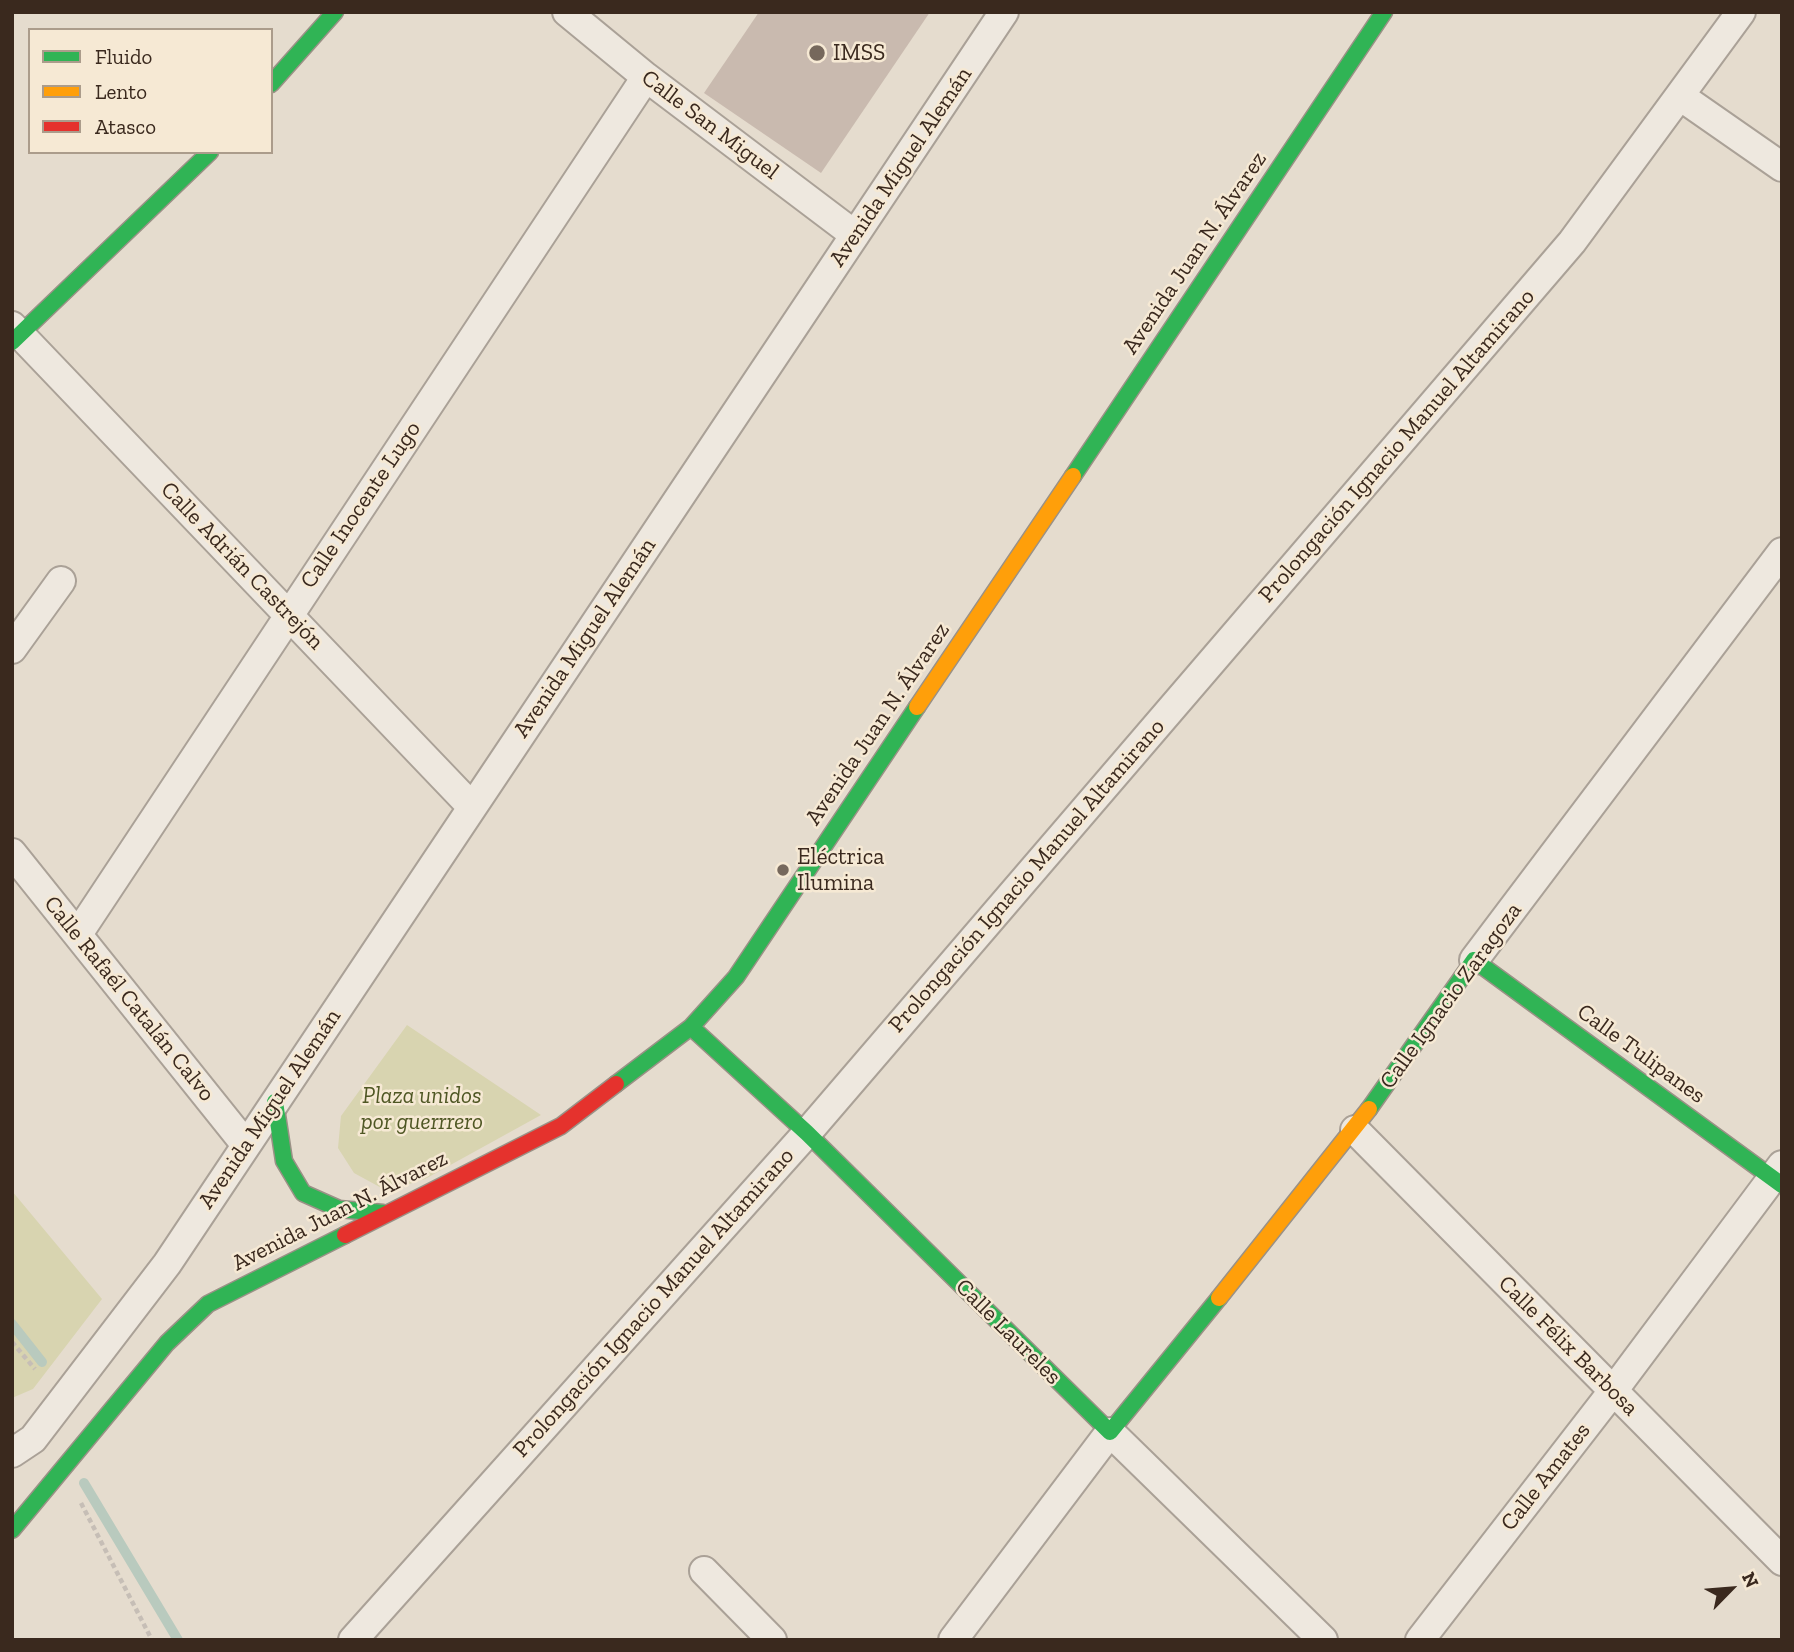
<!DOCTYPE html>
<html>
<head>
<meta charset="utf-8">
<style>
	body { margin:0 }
	#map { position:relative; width:1794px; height:1652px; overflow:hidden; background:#e5dcce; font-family:"Zilla Slab",serif }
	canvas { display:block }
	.frame { position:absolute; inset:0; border:14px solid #3a291e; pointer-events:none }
	.legend { position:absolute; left:28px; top:28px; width:245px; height:126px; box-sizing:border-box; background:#f6e9d4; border:2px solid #ab9c8b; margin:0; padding:9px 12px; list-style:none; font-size:21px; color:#3a291e }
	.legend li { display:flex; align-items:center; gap:14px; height:35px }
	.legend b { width:35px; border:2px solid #ab9c8b }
	.north { position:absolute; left:1696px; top:1554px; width:70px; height:70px; -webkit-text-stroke:5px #f6e9d4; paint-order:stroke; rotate:65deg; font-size:19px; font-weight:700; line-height:28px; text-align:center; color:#3a291e }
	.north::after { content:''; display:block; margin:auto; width:24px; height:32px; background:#3a291e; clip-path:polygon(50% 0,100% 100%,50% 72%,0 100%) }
</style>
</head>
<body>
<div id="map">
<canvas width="1794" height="1652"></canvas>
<div class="frame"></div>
<ul class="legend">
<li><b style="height:9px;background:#30b455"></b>Fluido</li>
<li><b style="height:9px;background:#ff9f0a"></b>Lento</li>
<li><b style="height:9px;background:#e5322d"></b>Atasco</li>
</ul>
<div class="north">N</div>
</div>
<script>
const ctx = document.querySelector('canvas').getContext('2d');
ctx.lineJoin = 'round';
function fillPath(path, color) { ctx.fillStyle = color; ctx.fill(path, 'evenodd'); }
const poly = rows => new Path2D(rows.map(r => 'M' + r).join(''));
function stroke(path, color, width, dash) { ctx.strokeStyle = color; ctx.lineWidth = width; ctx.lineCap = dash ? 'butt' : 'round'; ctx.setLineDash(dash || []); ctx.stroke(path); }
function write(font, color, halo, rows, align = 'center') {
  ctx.font = font + ' "Zilla Slab",serif'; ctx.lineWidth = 5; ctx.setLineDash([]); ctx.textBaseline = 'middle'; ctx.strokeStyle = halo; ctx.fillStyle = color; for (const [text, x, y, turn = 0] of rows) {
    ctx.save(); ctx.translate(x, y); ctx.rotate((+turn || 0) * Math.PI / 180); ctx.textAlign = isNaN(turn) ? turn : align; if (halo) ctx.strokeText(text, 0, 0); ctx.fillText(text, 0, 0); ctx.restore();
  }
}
fillPath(poly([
	[407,1025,541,1115,425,1179,387,1191,354,1173,338,1148,341,1116],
	[12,1191,102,1299,33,1389,12,1398]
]), '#d8d4b0');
stroke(poly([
	[12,1324,42,1362],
	[84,1483,178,1640]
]), '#b9cabe', 10);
fillPath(poly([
	[759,12,930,12,821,173,704,93]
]), '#c9baaf');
const street = poly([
	[567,12,646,77,855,235],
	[1680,96,1782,167],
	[12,326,472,807],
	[12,649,61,581],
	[12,853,246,1145],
	[78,934,646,77],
	[1474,960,1782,552],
	[1355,1130,1782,1561],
	[12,1453,33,1439,167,1264,1004,12],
	[704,1571,772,1640],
	[353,1640,807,1133,1572,242,1741,12],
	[953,1640,1110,1432,1323,1640],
	[1420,1640,1613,1391,1782,1165]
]);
const fast = poly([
	[271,84,335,12],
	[12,342,210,152],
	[1073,476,1384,12],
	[691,1027,807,1133,1110,1432,1219,1298],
	[616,1084,691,1027,736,977,917,707],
	[275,1102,284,1161,303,1193,339,1209,383,1213],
	[1369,1109,1474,960,1782,1185],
	[12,1530,167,1343,208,1304,345,1235]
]);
const slow = poly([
	[917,707,1073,476],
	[1219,1298,1369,1109]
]);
const jam = poly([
	[345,1235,561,1126,616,1084]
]);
stroke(street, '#aaa197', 32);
stroke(fast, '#9a9186', 19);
stroke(slow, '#9a9186', 19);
stroke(jam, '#9a9186', 19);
stroke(poly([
	[12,1342,35,1369],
	[81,1503,152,1640]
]), '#c6beb6', 4.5, [5, 3.5]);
stroke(street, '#eee8df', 28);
stroke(fast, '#30b455', 16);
stroke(slow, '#ff9f0a', 16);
stroke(jam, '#e5322d', 16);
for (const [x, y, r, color] of [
	[817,53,9,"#76685c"],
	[783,870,7,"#76685c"]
]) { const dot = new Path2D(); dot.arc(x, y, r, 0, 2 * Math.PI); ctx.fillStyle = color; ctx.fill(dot); stroke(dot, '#f6e9d4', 2.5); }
write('23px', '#3a291e', '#f6e9d4', [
	["IMSS",833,53],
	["Eléctrica",797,857],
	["Ilumina",797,883]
], 'left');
write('23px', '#3a291e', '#f6e9d4', [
	["Calle San Miguel",710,125,37],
	["Avenida Miguel Alemán",901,167,-56],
	["Avenida Juan N. Álvarez",1195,253,-56],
	["Prolongación Ignacio Manuel Altamirano",1397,446,-49],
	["Calle Inocente Lugo",361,505,-56],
	["Calle Adrián Castrejón",242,566,46],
	["Avenida Miguel Alemán",585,638,-56],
	["Avenida Juan N. Álvarez",878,724,-56],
	["Prolongación Ignacio Manuel Altamirano",1027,876,-49],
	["Calle Ignacio Zaragoza",1451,996,-54],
	["Calle Rafaél Catalán Calvo",129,999,51],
	["Calle Tulipanes",1641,1054,36],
	["Avenida Miguel Alemán",270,1109,-56],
	["Avenida Juan N. Álvarez",340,1211,-27],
	["Prolongación Ignacio Manuel Altamirano",654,1303,-48],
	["Calle Laureles",1008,1332,45],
	["Calle Félix Barbosa",1568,1346,45],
	["Calle Amates",1546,1477,-52]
]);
write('italic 23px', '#4f5724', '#f6e9d4', [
	["Plaza unidos",422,1096],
	["por guerrrero",422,1122]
]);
</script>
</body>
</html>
